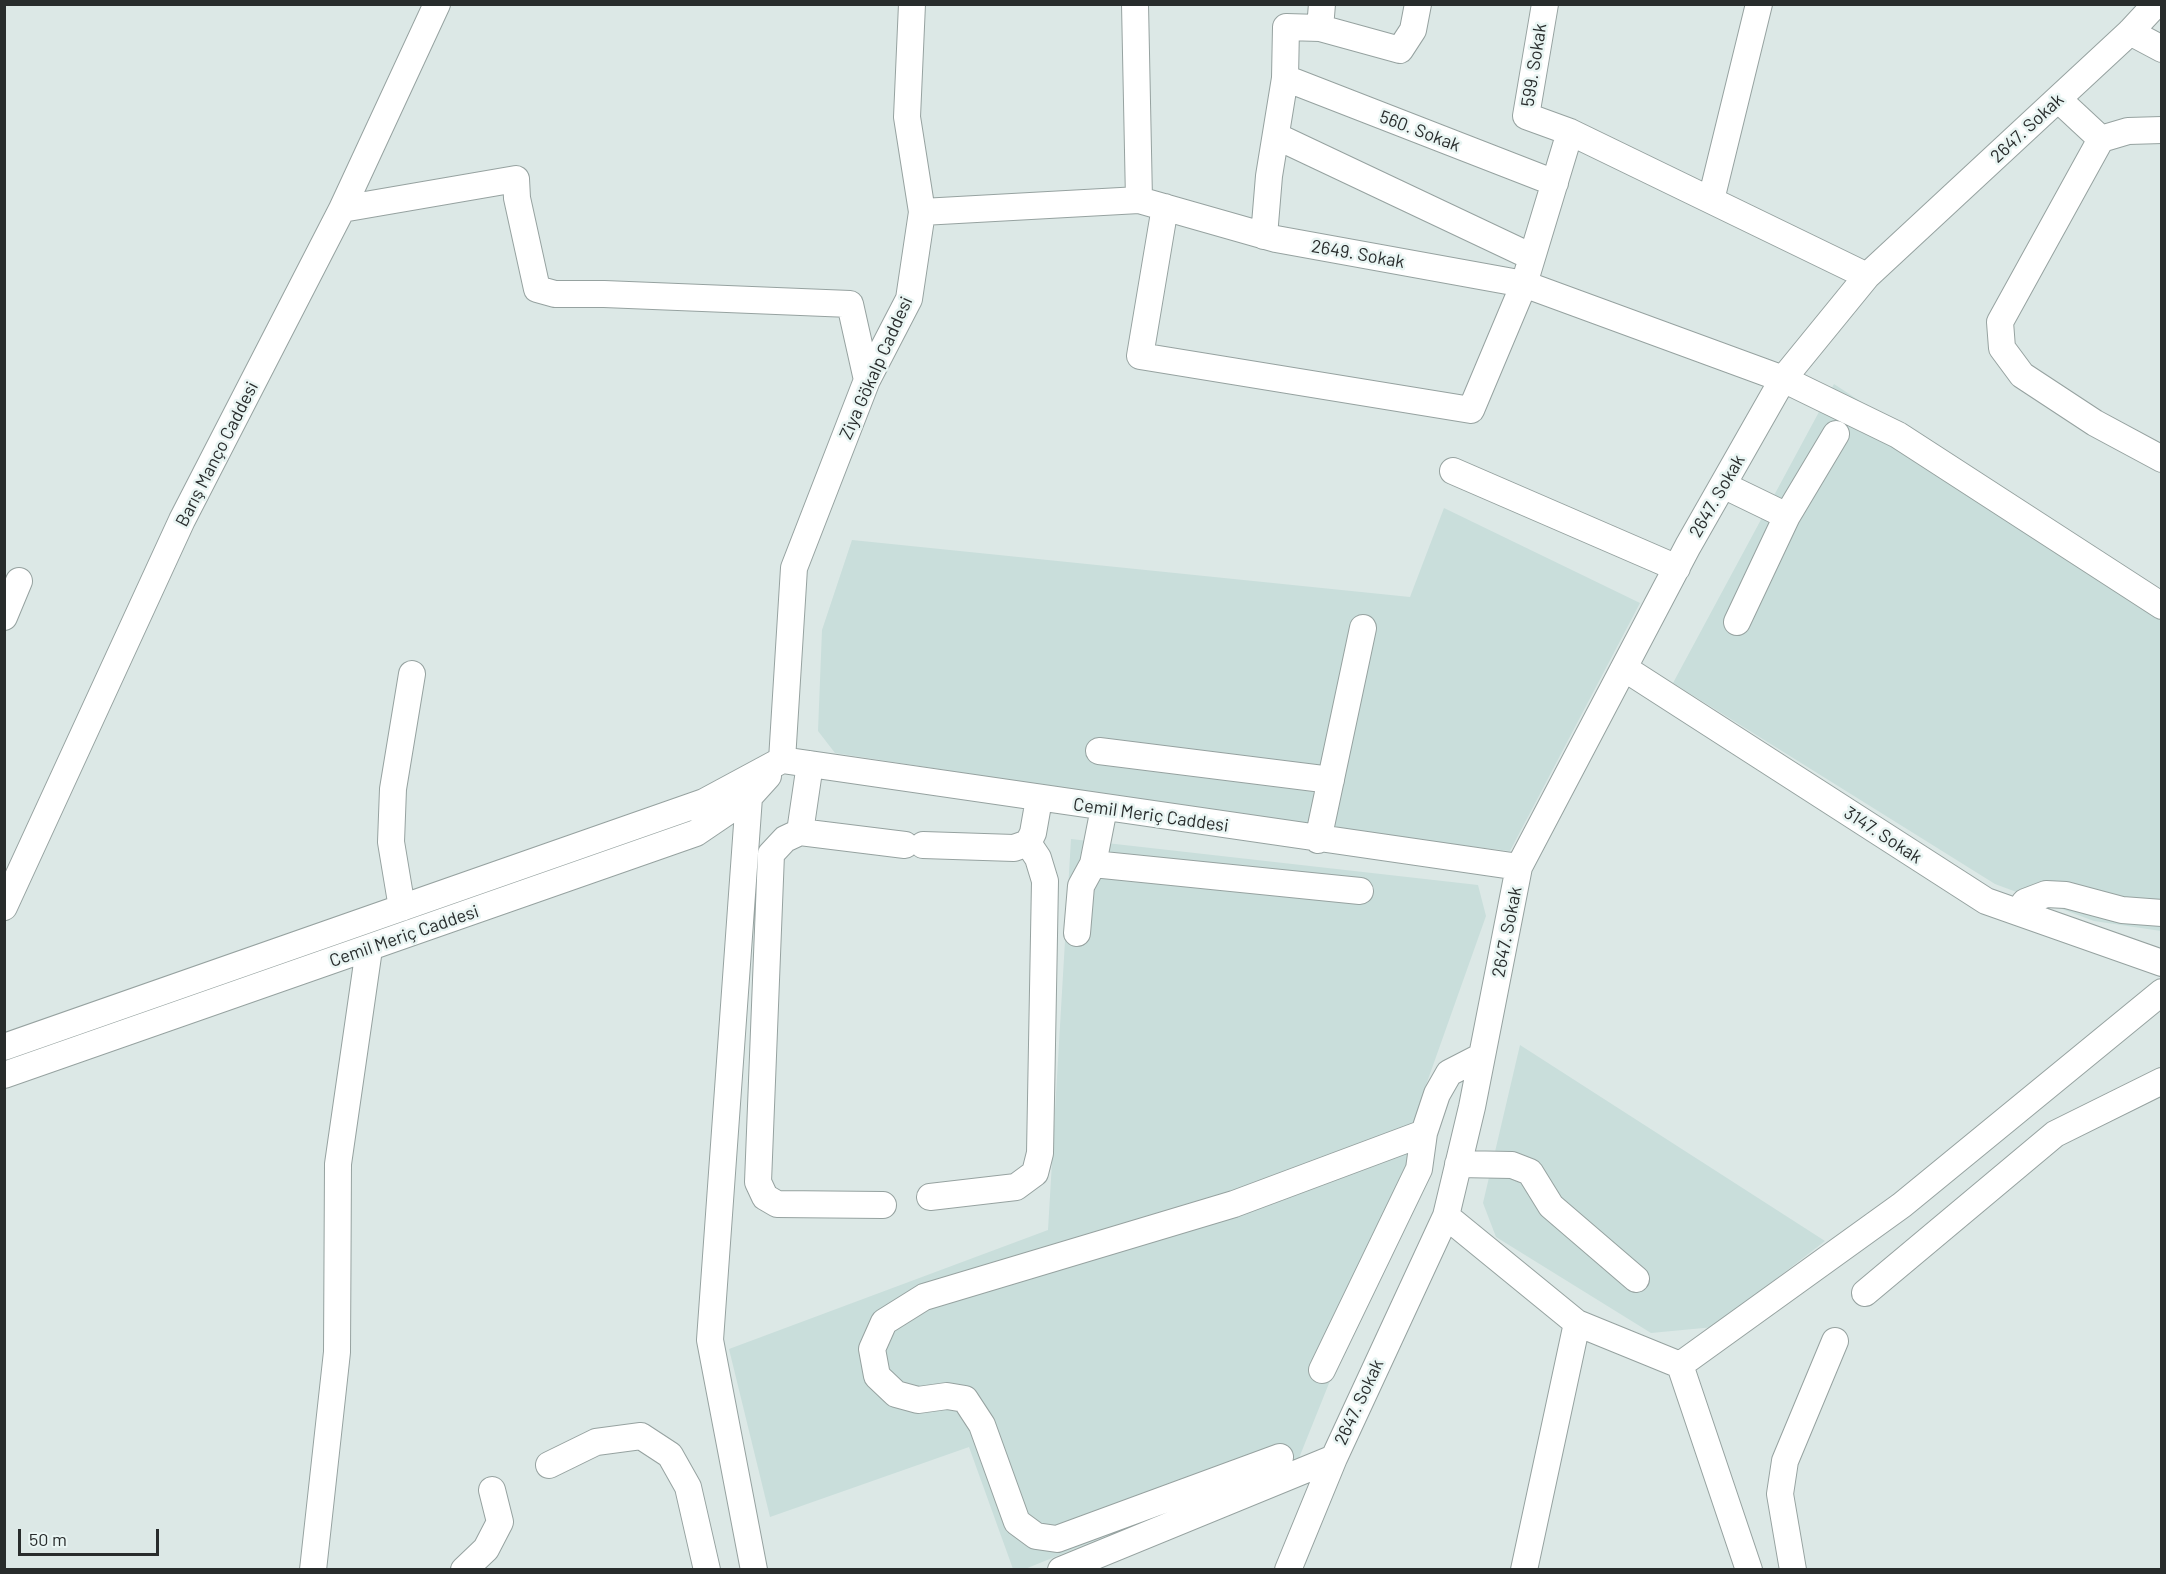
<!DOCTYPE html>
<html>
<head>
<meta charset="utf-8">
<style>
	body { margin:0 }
	#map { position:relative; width:2166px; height:1574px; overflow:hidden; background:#dce8e6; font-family:Barlow,sans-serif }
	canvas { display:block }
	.frame { position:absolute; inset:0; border:6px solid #282c2c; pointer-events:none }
	.scale { position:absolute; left:18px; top:1529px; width:141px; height:27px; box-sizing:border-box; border:3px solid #282c2c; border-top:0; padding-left:8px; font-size:18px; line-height:21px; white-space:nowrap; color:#282c2c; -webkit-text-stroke:4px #e9f5f3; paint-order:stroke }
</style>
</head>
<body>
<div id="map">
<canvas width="2166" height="1574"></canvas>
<div class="frame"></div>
<div class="scale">50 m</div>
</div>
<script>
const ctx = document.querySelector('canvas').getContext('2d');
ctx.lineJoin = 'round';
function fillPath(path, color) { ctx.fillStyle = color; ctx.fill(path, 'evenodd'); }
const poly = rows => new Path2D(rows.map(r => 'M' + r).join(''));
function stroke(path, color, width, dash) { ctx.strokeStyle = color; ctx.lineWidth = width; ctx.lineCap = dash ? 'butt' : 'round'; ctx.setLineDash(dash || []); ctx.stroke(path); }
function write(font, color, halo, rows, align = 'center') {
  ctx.font = font + ' Barlow,sans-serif'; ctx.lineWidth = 5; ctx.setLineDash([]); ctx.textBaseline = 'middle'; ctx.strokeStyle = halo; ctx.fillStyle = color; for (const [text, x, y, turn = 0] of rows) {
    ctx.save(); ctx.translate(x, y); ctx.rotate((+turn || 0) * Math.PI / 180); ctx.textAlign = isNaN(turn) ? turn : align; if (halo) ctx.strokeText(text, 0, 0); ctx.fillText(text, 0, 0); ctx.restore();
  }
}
fillPath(poly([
	[1834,384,2161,600,2161,931,2094,921,1995,884,1673,683],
	[1444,508,1640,603,1510,851,1345,832,835,753,818,731,822,630,852,540,1410,597],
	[1071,839,1478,885,1486,916,1420,1102,1399,1209,1299,1458,1025,1569,1013,1569,969,1447,770,1517,729,1349,1048,1230],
	[1520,1045,1825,1241,1714,1327,1651,1333,1496,1237,1483,1203]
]), '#c9dedb');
const minor = poly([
	[1135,4,1139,200],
	[1322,4,1320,28,1400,50,1413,30,1418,4],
	[1545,4,1526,116,1570,132],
	[2130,32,2162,49],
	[1285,78,1555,183],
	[2058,99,2101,139],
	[2162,130,2128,131,2101,139,2000,322,2002,348,2022,375,2095,423,2162,459],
	[1276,136,1532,257],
	[1711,200,1759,4],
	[1165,207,1140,356,1471,410,1524,284,1570,132,1867,276],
	[342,209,516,179,517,198,537,289,555,294,604,294,850,304,867,380],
	[922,212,1139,200,1276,239,1524,284,1783,379,1898,435,2162,606],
	[1264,236,1269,176,1285,78,1286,27,1320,28],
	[1453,471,1677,568],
	[1723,485,1787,516],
	[4,617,19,581],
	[1737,622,1787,516,1836,434],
	[1624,668,1986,901,2162,963],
	[1099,751,1331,780],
	[782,760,794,568,867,380,909,299,922,212,907,117,912,4],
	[749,797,710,1340,754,1570],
	[800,832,810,764],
	[1318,840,1363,628],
	[923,845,1014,848,1028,843,1033,833,1039,799],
	[1093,864,1360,891],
	[4,907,182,520,342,209,437,4],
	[402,908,391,842,393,789,412,674],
	[2018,912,2025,902,2046,894,2066,895,2122,910,2162,913],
	[1077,933,1081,886,1093,864,1104,808],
	[4,1047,704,802,782,760,1519,867],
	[4,1075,696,833,749,797,768,776],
	[1458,1164,1512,1165,1530,1172,1551,1206,1636,1279],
	[930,1197,1016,1187,1035,1173,1040,1153,1045,881,1038,858,1028,843],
	[883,1205,777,1204,765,1197,758,1182,771,854,785,839,800,832,905,845],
	[1446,1216,1577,1323,1680,1365,1749,1570],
	[1865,1293,2055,1134,2162,1081],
	[1680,1365,1902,1205,2162,992],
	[1322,1370,1419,1169,1424,1133],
	[1280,1457,1057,1539,1036,1536,1017,1522,982,1425,965,1399,947,1396,918,1400,896,1394,877,1376,872,1349,884,1322,924,1297,1234,1204,1424,1133,1437,1094,1449,1073,1482,1056],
	[549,1465,596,1442,641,1436,670,1455,688,1487,707,1570],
	[313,1570,337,1352,338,1164,369,949],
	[464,1570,486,1549,500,1522,492,1490],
	[1061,1570,1334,1458],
	[1288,1570,1334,1458,1446,1216,1472,1107,1519,867,1688,546,1783,379,1867,276,2130,32,2156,4],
	[1524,1570,1577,1323],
	[1793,1570,1780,1494,1785,1461,1835,1341]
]);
stroke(minor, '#96a2a0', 28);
stroke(minor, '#fff', 26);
write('18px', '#282c2c', '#e9f5f3', [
	["599. Sokak",1534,65,-81],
	["2647. Sokak",2027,128,-43],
	["560. Sokak",1420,131,21],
	["2649. Sokak",1358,254,10],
	["Ziya Gökalp Caddesi",876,368,-66],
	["Barış Manço Caddesi",217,454,-63],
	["2647. Sokak",1717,496,-60],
	["Cemil Meriç Caddesi",1151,815,8],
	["3147. Sokak",1883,835,33],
	["2647. Sokak",1507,932,-79],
	["Cemil Meriç Caddesi",404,936,-19],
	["2647. Sokak",1359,1402,-65]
]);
</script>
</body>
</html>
